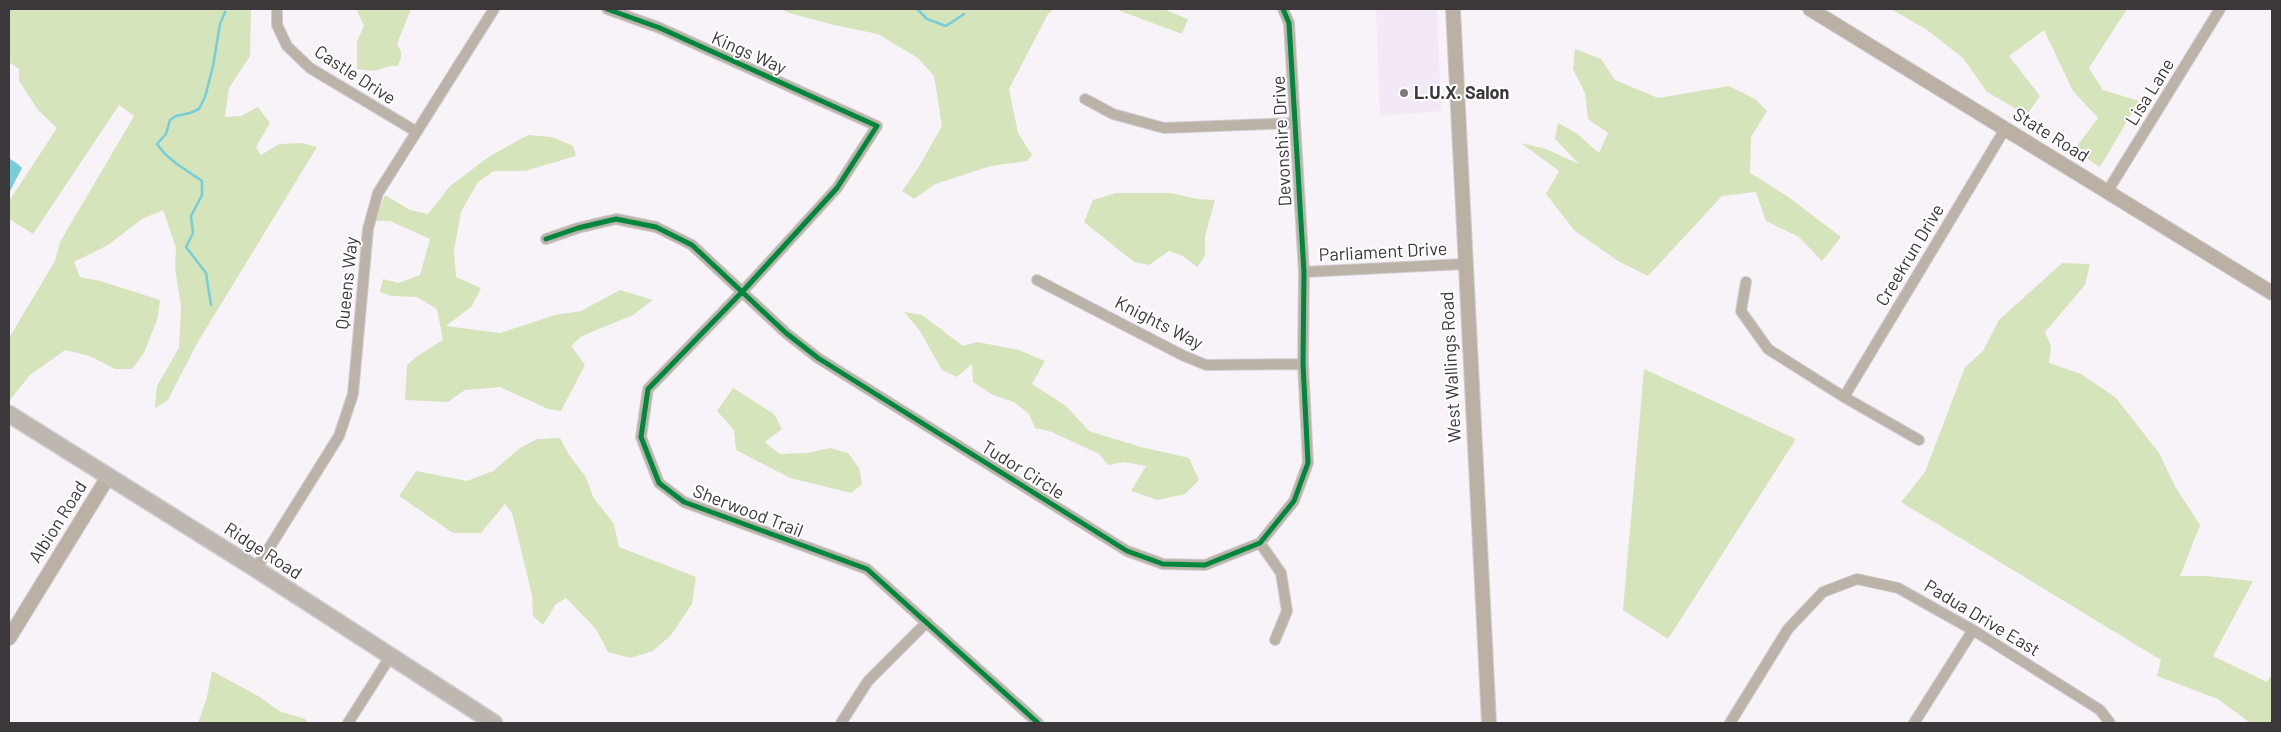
<!DOCTYPE html>
<html>
<head>
<meta charset="utf-8">
<style>
	body { margin:0 }
	#map { position:relative; width:2281px; height:732px; overflow:hidden; background:#f8f3f9; font-family:Barlow,sans-serif }
	canvas { display:block }
	.frame { position:absolute; inset:0; border:10px solid #3b373b; pointer-events:none }
</style>
</head>
<body>
<div id="map">
<canvas width="2281" height="732"></canvas>
<div class="frame"></div>
</div>
<script>
const ctx = document.querySelector('canvas').getContext('2d');
ctx.lineJoin = 'round';
function fillPath(path, color) { ctx.fillStyle = color; ctx.fill(path, 'evenodd'); }
const poly = rows => new Path2D(rows.map(r => 'M' + r).join(''));
function stroke(path, color, width, dash) { ctx.strokeStyle = color; ctx.lineWidth = width; ctx.lineCap = dash ? 'butt' : 'round'; ctx.setLineDash(dash || []); ctx.stroke(path); }
function write(font, color, halo, rows, align = 'center') {
  ctx.font = font + ' Barlow,sans-serif'; ctx.lineWidth = 4; ctx.setLineDash([]); ctx.textBaseline = 'middle'; ctx.strokeStyle = halo; ctx.fillStyle = color; for (const [text, x, y, turn = 0] of rows) {
    ctx.save(); ctx.translate(x, y); ctx.rotate((+turn || 0) * Math.PI / 180); ctx.textAlign = isNaN(turn) ? turn : align; if (halo) ctx.strokeText(text, 0, 0); ctx.fillText(text, 0, 0); ctx.restore();
  }
}
fillPath(poly([
	[1376,9,1437,9,1441,111,1380,116]
]), '#f3e8f5');
fillPath(poly([
	[9,9,251,9,250,56,229,88,225,117,241,116,258,107,270,123,256,147,261,155,279,144,302,143,317,147,196,345,168,400,155,408,157,386,179,348,181,306,175,268,176,248,163,210,142,219,108,245,74,262,80,277,100,281,160,300,157,320,144,353,132,369,115,369,90,356,65,350,30,375,9,401,9,338,55,261,60,242,134,116,119,105,33,234,9,219,9,201,57,128,38,110,19,81,19,69,9,62],
	[356,9,411,9,397,44,401,51,401,58,398,66,390,66,374,71,357,69,357,41,364,26],
	[782,9,1054,9,1048,14,1009,89,1018,133,1032,155,1027,161,991,166,935,184,914,199,902,191,917,170,942,126,934,76,918,58,878,34,834,25,789,13],
	[1115,9,1163,9,1188,19,1182,34],
	[1891,9,2127,9,2089,68,2103,90,2139,101,2100,167,2074,150,2098,118,2073,91,2044,30,2009,56,2040,96,2027,115,1987,92,1963,58,1927,30],
	[1575,49,1601,59,1615,80,1658,98,1729,86,1755,99,1767,111,1751,137,1750,173,1787,196,1841,237,1822,261,1799,237,1766,221,1756,192,1722,196,1648,276,1618,261,1574,230,1546,194,1559,171,1521,143,1546,149,1579,164,1555,139,1558,123,1576,133,1599,153,1608,133,1588,119,1585,93,1573,69],
	[528,135,552,137,573,146,576,156,525,171,494,171,478,182,461,212,454,250,456,277,481,288,472,306,446,326,500,333,555,315,581,311,620,290,653,300,633,315,582,336,571,346,585,365,561,411,548,409,500,387,465,390,448,402,405,400,407,365,416,357,443,340,437,309,417,297,392,296,380,292,383,279,398,283,420,275,430,239,390,221,375,221,385,195,410,210,428,214,450,186,490,156],
	[1116,193,1171,193,1197,199,1215,200,1205,236,1205,256,1197,267,1183,256,1169,251,1149,265,1134,262,1084,222,1093,200],
	[2062,263,2090,264,2085,285,2045,332,2051,346,2049,363,2081,374,2116,398,2159,453,2176,488,2200,525,2180,576,2206,576,2253,581,2213,656,2267,682,2272,674,2272,723,2250,723,2218,699,2157,676,2161,660,1901,502,1925,472,1965,367,1983,351,1999,320],
	[904,312,922,315,963,346,977,342,1019,350,1045,361,1032,384,1066,406,1089,431,1141,447,1189,458,1199,480,1185,494,1157,500,1131,491,1146,466,1124,462,1108,465,1099,454,1052,432,1035,428,1029,414,1014,402,993,395,973,382,972,364,957,377,942,370,920,331],
	[1644,369,1796,439,1668,639,1623,610],
	[733,388,774,414,782,429,765,442,780,454,807,453,830,448,848,453,859,468,862,484,851,493,790,478,736,450,734,430,717,411],
	[560,438,569,455,586,477,593,497,614,524,619,547,696,577,692,604,671,635,653,651,630,658,608,652,596,629,566,598,556,604,543,625,533,616,532,595,512,513,505,504,481,533,453,533,399,496,416,471,467,481,493,471,520,448,537,439],
	[212,671,258,696,281,712,305,719,309,723,198,723,207,697]
]), '#d5e4bb');
fillPath(poly([
	[10,159,18,164,22,168,9,193]
]), '#75ceda');
stroke(poly([
	[917,9,927,19,946,26,964,14],
	[211,305,206,273,186,247,193,233,191,216,202,195,202,181,177,164,165,154,157,144,166,134,170,120,176,116,190,113,199,109,205,97,213,66,220,24,225,12]
]), '#75ceda', 2.5);
const street = poly([
	[277,9,277,25,287,46,310,68,417,132],
	[607,9,660,28,877,126,837,188,743,291,648,389,641,437,659,483,684,502,867,569,1038,723],
	[1085,99,1113,114,1164,128,1295,123],
	[2107,192,2220,9],
	[546,239,578,228,616,219,656,227,692,245,786,333,818,358,1127,551,1163,564,1205,565,1260,543,1294,501,1308,463,1303,364,1304,272,1289,23,1283,9],
	[1304,272,1464,264],
	[1037,280,1182,355,1206,365,1303,364],
	[1746,282,1741,311,1768,349,1844,397,1919,440],
	[1844,397,2005,129],
	[1260,543,1281,573,1287,611,1275,640],
	[256,569,339,436,353,394,368,229,378,193,494,9],
	[348,723,390,657],
	[841,723,868,681,927,622],
	[1730,723,1788,629,1823,592,1857,579,1898,588,1973,630,2100,710,2110,723],
	[1914,723,1973,630]
]);
const secondary = poly([
	[1453,9,1489,723],
	[1810,9,2272,293],
	[9,638,108,477]
]);
const primary = poly([
	[9,414,256,569,494,723]
]);
stroke(street, '#d1ced2', 12);
stroke(secondary, '#d1ced2', 16);
stroke(primary, '#d1ced2', 19);
stroke(street, '#bcb3a8', 10);
stroke(secondary, '#bab1a4', 14);
stroke(primary, '#beb7b0', 16);
stroke(poly([
	[607,9,660,28,877,126,837,188,743,291,648,389,641,437,659,483,684,502,867,569,1038,723],
	[546,239,578,228,616,219,656,227,692,245,786,333,818,358,1127,551,1163,564,1205,565,1260,543,1294,501,1308,463,1303,364,1304,272,1289,23,1283,9]
]), '#00873e', 5);
for (const [x, y, r, color] of [
	[1404,93,5,"#7d797e"]
]) { const dot = new Path2D(); dot.arc(x, y, r, 0, 2 * Math.PI); ctx.fillStyle = color; ctx.fill(dot); stroke(dot, '#fff', 2); }
write('18px', '#3b373b', '#fff', [
	["Kings Way",749,53,24],
	["Castle Drive",355,75,33],
	["Lisa Lane",2150,92,-58],
	["State Road",2051,135,32],
	["Devonshire Drive",1282,141,-93],
	["Parliament Drive",1383,252,-3],
	["Creekrun Drive",1910,255,-59],
	["Queens Way",347,283,-84],
	["Knights Way",1159,323,27],
	["West Wallings Road",1451,367,-93],
	["Tudor Circle",1023,470,32],
	["Sherwood Trail",748,511,21],
	["Albion Road",58,522,-58],
	["Ridge Road",263,551,33],
	["Padua Drive East",1982,618,31]
]);
write('bold 18px', '#3b373b', '#fff', [
	["L.U.X. Salon",1414,93]
], 'left');
</script>
</body>
</html>
